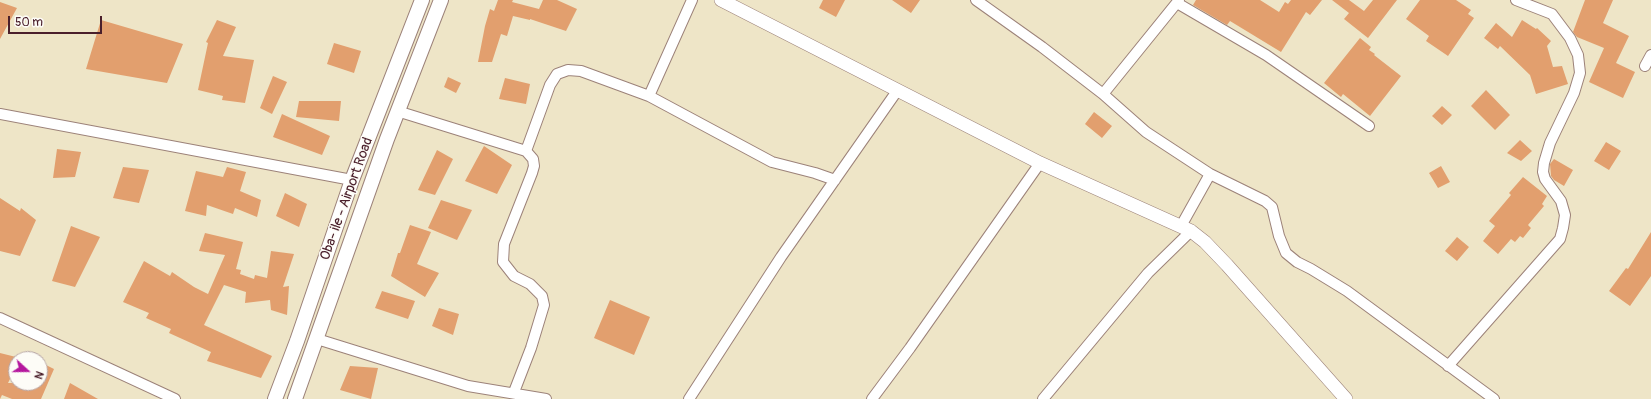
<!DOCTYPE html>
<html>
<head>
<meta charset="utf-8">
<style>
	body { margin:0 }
	#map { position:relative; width:1651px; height:399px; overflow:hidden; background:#eee5c7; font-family:Pangolin,sans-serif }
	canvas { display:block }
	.north { position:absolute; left:8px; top:351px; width:40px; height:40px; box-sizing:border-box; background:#fdfcf7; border:1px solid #b5a4a5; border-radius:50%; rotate:111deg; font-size:11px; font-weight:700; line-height:16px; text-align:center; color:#4a1f2b }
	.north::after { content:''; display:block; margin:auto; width:14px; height:18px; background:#b5179e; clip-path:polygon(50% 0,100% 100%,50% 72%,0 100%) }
	.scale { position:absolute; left:8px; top:16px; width:94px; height:18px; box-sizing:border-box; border:2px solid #4a1f2b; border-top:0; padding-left:5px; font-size:12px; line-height:14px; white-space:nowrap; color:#4a1f2b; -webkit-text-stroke:3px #fdfcf7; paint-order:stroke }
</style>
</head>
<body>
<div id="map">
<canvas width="1651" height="399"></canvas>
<div class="north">N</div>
<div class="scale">50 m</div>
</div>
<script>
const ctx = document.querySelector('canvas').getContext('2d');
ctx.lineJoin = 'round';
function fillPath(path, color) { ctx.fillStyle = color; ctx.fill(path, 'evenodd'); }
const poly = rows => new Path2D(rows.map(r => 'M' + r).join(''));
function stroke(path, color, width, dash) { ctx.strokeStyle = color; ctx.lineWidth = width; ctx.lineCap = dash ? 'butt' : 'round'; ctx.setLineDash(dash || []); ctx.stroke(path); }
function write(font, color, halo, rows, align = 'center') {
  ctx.font = font + ' Pangolin,sans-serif'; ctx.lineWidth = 3; ctx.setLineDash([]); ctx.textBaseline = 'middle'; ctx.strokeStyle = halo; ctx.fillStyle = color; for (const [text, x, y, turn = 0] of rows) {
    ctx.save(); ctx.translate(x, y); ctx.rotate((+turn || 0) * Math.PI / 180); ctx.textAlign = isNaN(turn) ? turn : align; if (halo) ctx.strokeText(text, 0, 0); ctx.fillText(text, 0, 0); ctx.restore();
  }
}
fillPath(poly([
	[498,0,513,0,512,2,539,9,543,0,557,0,577,9,566,31,530,19,530,20,513,16,507,36,501,34,492,62,478,62,485,26,490,9,494,11],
	[823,0,845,0,836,17,819,8],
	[892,0,920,0,911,13],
	[1196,0,1260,0,1279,12,1285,2,1288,4,1291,0,1322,0,1310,15,1306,12,1281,52,1230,21,1227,25,1193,5],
	[1332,0,1349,0,1364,11,1373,0,1397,0,1368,38,1344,19,1349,13],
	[1420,0,1456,0,1471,10,1468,14,1474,18,1448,56,1426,41,1429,36,1406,19],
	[1585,0,1613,0,1603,23,1629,36,1616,63,1635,72,1623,98,1589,82,1604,48,1577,37,1573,32],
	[0,2,17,8,0,39],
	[101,20,183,44,167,83,86,69],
	[217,20,236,27,223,56,254,60,245,103,222,100,223,96,198,90,208,43,206,42],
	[1522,20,1536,29,1537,28,1551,41,1547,46,1553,67,1562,66,1568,84,1536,94,1530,75,1500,46,1498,49,1484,38,1496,23,1512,37],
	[1360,38,1371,47,1369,50,1375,54,1374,55,1401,76,1370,116,1343,94,1341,97,1324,83],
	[334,43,361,51,354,73,327,64],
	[273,76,287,82,272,114,260,108],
	[448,77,461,83,456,93,444,87],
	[505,78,530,84,526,104,499,99],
	[1486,90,1510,115,1495,130,1471,106],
	[299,101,341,101,339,121,296,117],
	[1442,106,1452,115,1442,125,1432,116],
	[1094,112,1112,126,1102,138,1085,124],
	[282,114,330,136,322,155,273,137],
	[1520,140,1532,151,1521,161,1507,153],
	[1606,142,1621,151,1609,170,1594,161],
	[484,146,512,165,497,194,465,181],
	[57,149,81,152,75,177,53,178],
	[437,150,453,159,435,195,418,190],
	[1554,159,1573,170,1564,186,1554,180,1551,176,1550,164],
	[1441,166,1450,182,1438,188,1429,173],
	[123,167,149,170,139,203,113,198],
	[227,167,246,172,240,191,261,200,257,217,235,208,233,214,207,205,206,216,185,211,196,171,223,177],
	[1523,177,1547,196,1542,204,1544,206,1528,225,1531,228,1523,238,1520,236,1515,242,1511,239,1498,254,1483,241,1495,226,1489,221,1511,195,1509,193],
	[285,193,307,204,299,227,276,216],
	[0,198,20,211,21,208,36,220,20,256,0,251],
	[441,200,472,210,457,240,428,228],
	[410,225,431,232,417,264,439,273,425,297,391,276,398,253,400,253],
	[71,226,100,237,75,287,52,281],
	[1651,232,1651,276,1630,306,1609,291,1626,268,1628,269],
	[205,233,243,242,236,269,241,270,240,274,254,279,255,275,267,278,271,251,294,254,283,287,289,286,287,315,271,310,270,300,245,303,246,292,224,285,204,325,272,356,261,378,207,361,211,352,169,333,171,329,146,318,149,313,123,302,144,261,170,276,172,272,194,287,208,294,225,255,199,251],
	[1457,237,1469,247,1457,261,1445,251],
	[382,291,415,301,408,319,375,308],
	[610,300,650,317,634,355,594,338],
	[439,308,459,314,453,335,432,326],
	[0,353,16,357,16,367,8,383,40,383,40,362,54,369,41,399,12,399,2,395,0,399],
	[350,366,378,368,371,399,340,390],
	[70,383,98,399,64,399]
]), '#e29f6e');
const minor = poly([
	[976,0,1042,47,1103,94,1146,132,1210,174,1265,201,1272,207,1279,236,1286,253,1297,262,1311,269,1347,291,1494,399],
	[1177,3,1266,55,1369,126],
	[1645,66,1651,55],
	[1103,94,1179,0],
	[649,96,692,0],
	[397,111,526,151,533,159,534,166,532,173,504,244,503,262,514,276,530,284,542,296,544,305,531,348,514,392],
	[0,114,352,180],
	[526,151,550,85,557,74,568,70,581,71,649,96,772,162,815,173,835,180],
	[1181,226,1210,174],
	[0,318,175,399],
	[317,339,468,386,546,399],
	[1448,366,1560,239,1563,228,1565,215,1561,201,1545,179,1543,172,1544,163,1550,143,1574,93,1580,73,1578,55,1570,38,1552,14,1516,0],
	[689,399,781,257,897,91],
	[872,399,910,348,1040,163],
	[1043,399,1148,273,1191,231]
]);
const tertiary = poly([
	[721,0,1040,163,1191,231,1205,242,1227,265,1346,399]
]);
const secondary = poly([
	[275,399,297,341,352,180,422,0],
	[295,399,387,139,441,0]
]);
stroke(minor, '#9c8279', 12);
stroke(tertiary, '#9c8279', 14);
stroke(secondary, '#9c8279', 16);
stroke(minor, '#fff', 10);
stroke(tertiary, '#fff', 13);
stroke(secondary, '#fff', 14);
write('14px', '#4a1f2b', '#fdfcf7', [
	["Oba- ile - Airport Road",347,199,-70]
]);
</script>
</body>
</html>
